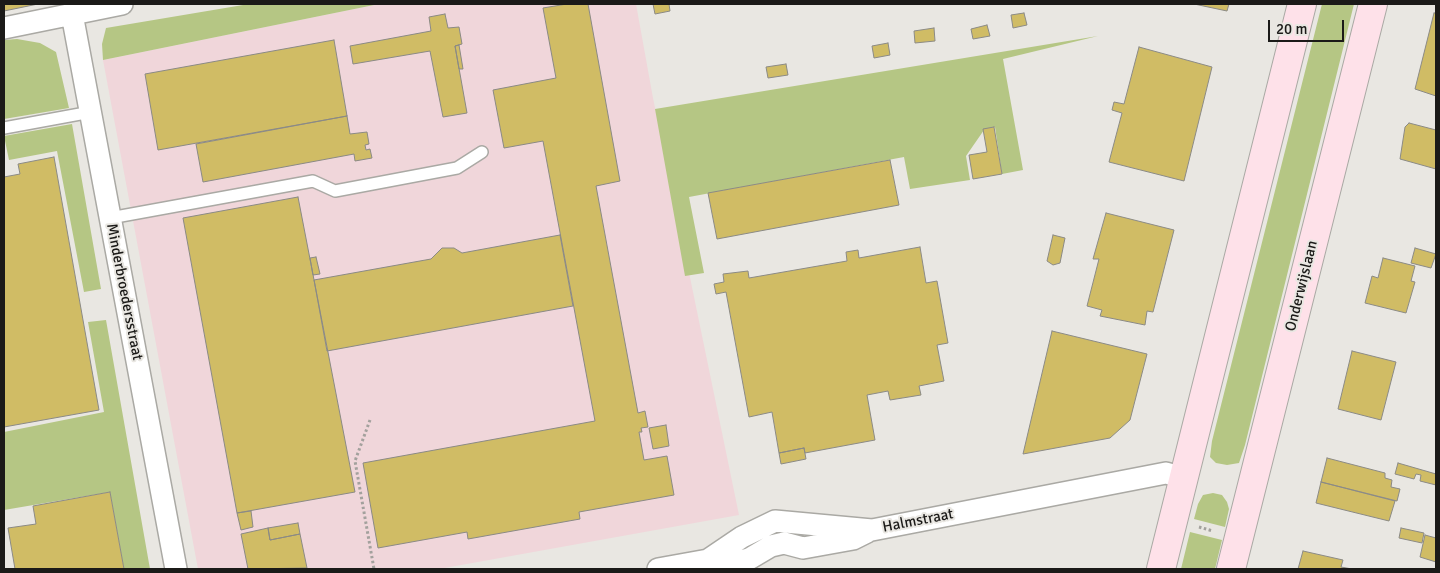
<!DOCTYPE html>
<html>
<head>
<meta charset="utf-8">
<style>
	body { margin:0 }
	#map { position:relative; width:1440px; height:573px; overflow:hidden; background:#e9e7e2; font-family:Signika,sans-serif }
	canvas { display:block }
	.frame { position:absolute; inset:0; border:5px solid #1b1a18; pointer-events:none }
	.scale { position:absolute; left:1268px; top:20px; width:76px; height:22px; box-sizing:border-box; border:2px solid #1b1a18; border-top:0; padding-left:6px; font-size:15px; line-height:18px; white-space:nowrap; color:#1b1a18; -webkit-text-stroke:4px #e9e7e2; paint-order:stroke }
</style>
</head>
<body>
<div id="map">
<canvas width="1440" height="573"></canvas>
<div class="frame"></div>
<div class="scale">20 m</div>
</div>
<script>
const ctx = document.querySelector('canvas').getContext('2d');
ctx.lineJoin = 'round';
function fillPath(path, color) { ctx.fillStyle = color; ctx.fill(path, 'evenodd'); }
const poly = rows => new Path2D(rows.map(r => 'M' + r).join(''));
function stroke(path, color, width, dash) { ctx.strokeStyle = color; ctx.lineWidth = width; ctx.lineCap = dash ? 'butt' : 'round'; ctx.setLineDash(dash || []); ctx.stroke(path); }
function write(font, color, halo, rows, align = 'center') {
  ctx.font = font + ' Signika,sans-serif'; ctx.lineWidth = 4; ctx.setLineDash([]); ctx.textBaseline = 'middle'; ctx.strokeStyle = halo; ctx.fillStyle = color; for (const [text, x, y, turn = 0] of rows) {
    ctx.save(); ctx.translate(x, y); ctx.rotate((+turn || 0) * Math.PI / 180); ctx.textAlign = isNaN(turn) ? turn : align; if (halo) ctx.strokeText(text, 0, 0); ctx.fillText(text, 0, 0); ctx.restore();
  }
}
fillPath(poly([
	[379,4,636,4,653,98,739,515,439,569,198,569,103,60]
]), '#f0d6da');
fillPath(poly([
	[249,4,379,4,103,60,102,44,106,28],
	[1322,4,1354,4,1245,445,1239,463,1227,465,1216,463,1210,457,1212,441],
	[1098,36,1003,59,1023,170,1002,174,995,127,984,130,966,156,970,180,910,189,904,157,689,197,704,273,685,276,655,109],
	[17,39,40,43,56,52,69,108,4,119,4,40],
	[72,124,101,289,84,292,57,151,9,160,4,136],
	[106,320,150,569,124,569,110,492,4,510,4,432,104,412,88,322],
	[1213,493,1222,495,1227,502,1229,509,1225,527,1194,519,1198,504,1203,495],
	[1190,532,1222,540,1215,569,1181,569]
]), '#b5c684');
const building = poly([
	[4,4,38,4,4,11,4,4],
	[567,4,588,4,620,181,596,186,638,413,645,411,648,427,641,428,642,432,639,432,644,460,667,456,674,495,579,512,580,519,468,539,467,532,378,548,363,463,595,421,543,141,504,148,493,90,556,78,543,8,567,4],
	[653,4,669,4,670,11,655,14,653,4],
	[1194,4,1229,4,1227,11,1194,4],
	[1024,13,1027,25,1013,28,1011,15,1024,13],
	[1434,13,1436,13,1436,96,1415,89,1434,13],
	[445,14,448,28,459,27,462,44,455,46,467,113,443,117,430,51,353,64,350,46,431,31,429,17,445,14],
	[987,25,990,36,973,39,971,29,987,25],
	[934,28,935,41,915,43,914,31,934,28],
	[334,40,347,116,158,150,145,74,334,40],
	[888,43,890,55,874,58,872,46,888,43],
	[459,45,463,69,459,69,455,46,459,45],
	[1139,47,1212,67,1184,181,1109,162,1122,113,1112,110,1114,102,1124,104,1139,47],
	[786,64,788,75,768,78,766,67,786,64],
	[347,116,350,134,367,132,369,144,365,145,366,150,370,149,372,158,355,161,354,154,203,182,196,144,347,116],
	[1409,123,1436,130,1436,169,1400,159,1405,127,1409,123],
	[994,127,1002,174,973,179,969,155,987,152,983,129,994,127],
	[54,157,99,410,4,427,4,177,20,174,18,164,54,157],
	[890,160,899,205,717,239,708,193,890,160],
	[298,197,355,492,237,513,183,218,298,197],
	[1106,213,1174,230,1153,312,1147,311,1145,325,1100,316,1102,310,1087,306,1099,259,1093,259,1106,213],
	[560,235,573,306,327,351,314,280,431,259,442,248,454,248,462,253,560,235],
	[1053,235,1065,238,1060,263,1053,265,1047,261,1053,235],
	[920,247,926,283,937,281,948,343,937,345,944,381,919,386,921,395,890,400,888,391,867,395,875,440,805,453,804,448,779,453,772,412,749,417,726,292,716,294,714,284,724,282,723,274,748,271,749,278,847,261,846,252,858,250,859,258,920,247],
	[1415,248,1436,254,1431,268,1411,263,1415,248],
	[316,257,320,274,313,275,310,258,316,257],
	[1383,258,1415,266,1411,281,1415,282,1406,313,1365,303,1372,276,1378,278,1383,258],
	[1052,331,1147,354,1130,420,1110,438,1023,454,1052,331],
	[1352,351,1396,362,1381,420,1338,409,1352,351],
	[666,425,669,446,653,449,649,428,666,425],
	[804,448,806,459,781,464,779,453,804,448],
	[1327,458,1385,473,1385,478,1392,480,1391,487,1400,489,1397,501,1321,482,1327,458],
	[1398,463,1436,474,1436,485,1420,481,1421,475,1416,474,1414,479,1395,474,1398,463],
	[1321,482,1395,501,1389,521,1316,503,1321,482],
	[110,492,124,569,15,569,8,528,36,524,33,506,110,492],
	[251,511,253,527,241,530,237,513,251,511],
	[298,523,300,534,270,540,268,528,298,523],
	[268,528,270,540,300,534,307,568,248,569,241,534,268,528],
	[1401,528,1424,533,1422,543,1399,538,1401,528],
	[1425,535,1436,538,1436,562,1420,557,1425,535],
	[1303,551,1343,560,1341,567,1352,569,1298,569,1303,551]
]);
fillPath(building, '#d0bc65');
stroke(building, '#8b8a85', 1);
const service = poly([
	[4,128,91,112],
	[110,218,313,181,335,191,457,168,482,152]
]);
const minor = poly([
	[72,14,176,569],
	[4,28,122,4],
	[708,560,727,565,749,559,771,546,784,543,803,548,853,539,867,532],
	[658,569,708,560,742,537,775,521,872,530,1166,473,1184,478]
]);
const secondary = poly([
	[1161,569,1302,4],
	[1231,569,1373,4]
]);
stroke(service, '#aaa9a4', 14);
stroke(minor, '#aaa9a4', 24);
stroke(secondary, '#aaa9a4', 30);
stroke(poly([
	[370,420,355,461,374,569],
	[1199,527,1213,531]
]), '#a3a19d', 3, [2.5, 2.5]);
stroke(service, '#fff', 11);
stroke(minor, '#fff', 21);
stroke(secondary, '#fee1e9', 28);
write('15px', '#1b1a18', '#e9e7e2', [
	["Onderwijslaan",1302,286,-76],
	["Minderbroedersstraat",124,292,79],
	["Halmstraat",918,521,-11]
]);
</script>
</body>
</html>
